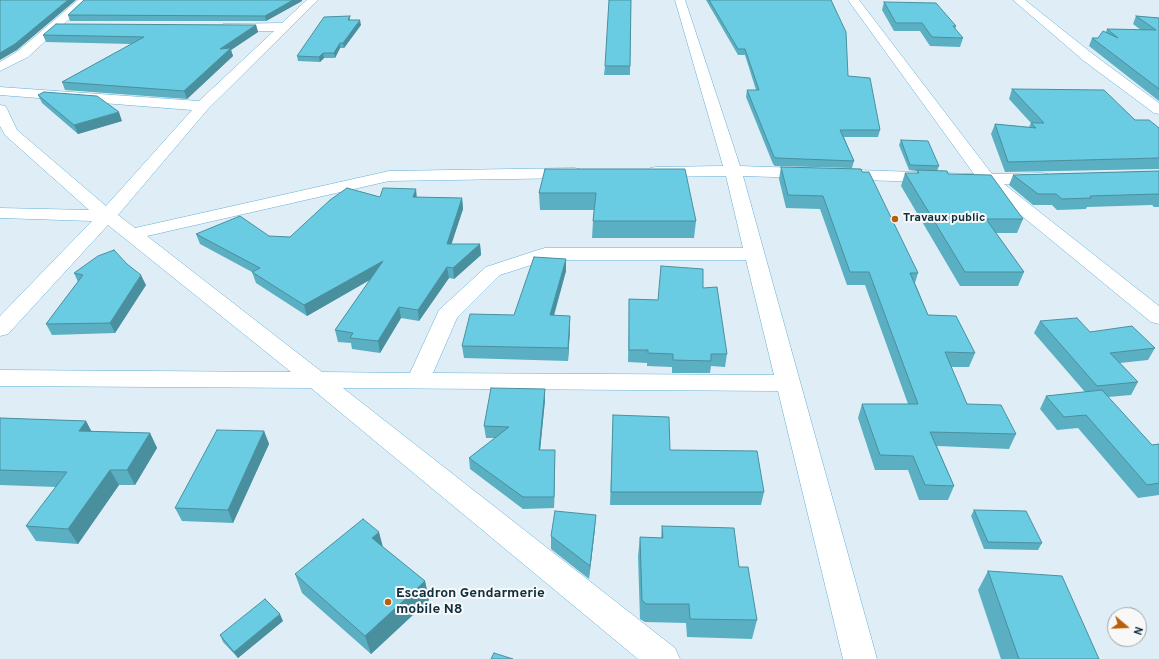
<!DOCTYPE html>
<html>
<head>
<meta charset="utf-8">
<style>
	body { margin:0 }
	#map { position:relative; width:1159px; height:659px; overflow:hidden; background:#dfeef6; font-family:Overpass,sans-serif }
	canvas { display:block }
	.north { position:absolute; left:1107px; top:607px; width:40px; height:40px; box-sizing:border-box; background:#f8f8f8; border:1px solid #9aa8ae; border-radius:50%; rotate:109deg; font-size:11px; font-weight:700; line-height:16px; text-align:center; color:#0e2f40 }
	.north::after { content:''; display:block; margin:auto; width:14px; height:18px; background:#ba5e07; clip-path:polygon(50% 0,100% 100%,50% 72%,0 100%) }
</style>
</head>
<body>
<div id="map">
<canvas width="1159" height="659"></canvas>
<div class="north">N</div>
</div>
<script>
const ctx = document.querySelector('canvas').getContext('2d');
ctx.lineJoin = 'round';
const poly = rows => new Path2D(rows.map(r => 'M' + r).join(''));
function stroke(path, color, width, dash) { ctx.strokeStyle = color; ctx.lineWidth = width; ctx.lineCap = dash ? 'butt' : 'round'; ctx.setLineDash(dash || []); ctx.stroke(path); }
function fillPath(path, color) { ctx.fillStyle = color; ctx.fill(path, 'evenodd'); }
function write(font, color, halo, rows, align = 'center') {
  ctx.font = font + ' Overpass,sans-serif'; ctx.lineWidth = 4; ctx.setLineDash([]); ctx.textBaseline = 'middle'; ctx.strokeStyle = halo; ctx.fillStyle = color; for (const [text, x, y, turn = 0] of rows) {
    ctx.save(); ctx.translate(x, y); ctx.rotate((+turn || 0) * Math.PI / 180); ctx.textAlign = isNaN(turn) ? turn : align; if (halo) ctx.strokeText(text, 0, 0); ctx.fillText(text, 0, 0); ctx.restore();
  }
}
const minor = poly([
	[78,0,90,0,28,57,0,71,0,62,18,51,78,0],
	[307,0,318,0,208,109,118,215,135,228,389,171,574,168,580,169,582,173,580,177,574,178,389,181,147,236,322,372,410,373,439,310,486,267,538,250,545,248,743,248,726,176,656,177,650,176,648,172,650,168,656,167,723,166,675,0,685,0,740,166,974,174,848,0,859,0,992,174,1042,173,1048,174,1050,178,1048,182,1042,183,1004,184,1159,306,1159,324,1151,322,983,184,743,176,877,659,843,659,778,391,343,388,675,648,680,659,638,659,311,388,0,386,0,370,291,372,108,225,8,334,0,336,0,316,92,221,0,218,0,208,89,210,5,135,0,126,0,105,5,106,7,109,17,130,106,206,192,110,0,95,0,87,199,101,274,31,227,31,223,30,221,27,223,24,282,23,307,0],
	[547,260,746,260,774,375,433,373,457,318,500,275,547,260],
	[1013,0,1025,0,1094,55,1159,103,1159,114,1154,113,1084,61,1013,0]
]);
stroke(minor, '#61afd8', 1);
fillPath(minor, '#fff');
fillPath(poly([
	[84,0,302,0,302,1,266,21,70,21,68,15],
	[631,0,630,75,604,75,605,66],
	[706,0,831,0,848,76,880,130,878,137,844,137,854,161,852,168,775,166,773,164,746,97,747,90,756,90,745,55,738,55],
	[884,2,956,26,955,29,963,38,960,47,930,46,920,31,894,31,882,10],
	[350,16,350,20,361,25,344,48,340,48,335,58,324,58,320,62,298,61,297,56],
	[1136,16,1159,18,1159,101,1089,46,1092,38,1098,38,1106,32,1107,29,1141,30,1133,24],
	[256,25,258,32,231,50,233,56,187,99,65,90,62,82,132,44,46,42,43,35],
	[1012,89,1135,120,1159,128,1159,169,1005,172,991,134,995,124,1029,127,1031,123,1009,99],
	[38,95,122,121,78,134,42,103],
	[901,140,939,166,937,171,948,174,1023,219,1017,233,996,233,1024,272,1018,286,960,286,901,186,905,173,917,173,917,171,909,170,899,145],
	[781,167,861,169,918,273,915,283,928,315,975,353,969,367,951,367,967,404,1016,434,1009,449,937,446,954,486,948,500,919,500,908,470,875,470,858,418,862,404,908,404,865,285,847,285,820,209,786,208,779,179],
	[545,169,696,221,694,238,592,238,593,221,594,210,540,210,539,193],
	[1159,171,1159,207,1154,207,1152,205,1087,207,1086,209,1057,210,1052,205,1033,205,1009,185,1013,175],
	[380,197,462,198,463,209,451,244,480,244,481,255,454,279,449,278,419,321,401,318,380,353,352,349,351,343,338,342,335,330,370,280,307,316,256,283,252,272,200,244,196,234,290,237],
	[566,259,566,271,554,316,570,316,570,328,568,361,464,358,462,346,514,315],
	[74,273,146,285,115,333,52,335,46,324,78,282],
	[703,288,727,354,725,367,711,366,710,373,672,373,672,367,647,366,647,363,628,362,629,299,658,300],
	[1040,321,1090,332,1155,348,1148,360,1120,363,1138,382,1131,395,1108,397,1152,445,1159,444,1159,495,1138,498,1078,428,1057,430,1040,409,1046,396,1085,392,1034,333],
	[545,389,545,400,540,450,555,461,554,508,523,509,470,469,469,458,495,438,486,438,484,426],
	[613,415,670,450,764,492,761,505,610,505],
	[0,418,86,421,91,431,150,433,157,448,135,485,119,485,78,544,36,541,26,526,56,487,0,485],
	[264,431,269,444,233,523,182,521,175,508],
	[974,510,1042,543,1038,550,984,549,971,516],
	[662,526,739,567,757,620,752,639,687,637,686,623,645,622,640,619,638,556,640,537,661,538],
	[595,528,589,579,551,549,551,536],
	[383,548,425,581,429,600,371,654,302,593,295,574],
	[988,571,1099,659,1001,659,978,590],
	[283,621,238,658,223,642,220,635]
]), '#5aafc2');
fillPath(poly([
	[68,0,76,0,17,50,0,60,0,53],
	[293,0,302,0,302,1,266,21,265,16],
	[360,20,361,25,344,48,343,43],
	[256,25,258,32,231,50,233,56,187,99,184,91,220,49],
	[340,43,340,48,335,58,334,53],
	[323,53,324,58,320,62,319,57],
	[119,112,122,121,78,134,74,125],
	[416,189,417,199,413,197],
	[462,198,463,209,448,255,447,244],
	[480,244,481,255,454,279,453,268],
	[566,259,566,271,550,328,550,315],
	[383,261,385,271,307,316,304,305],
	[447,267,449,278,419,321,418,310],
	[141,275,146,285,115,333,110,323],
	[399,307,401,318,380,353,378,341],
	[570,316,570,328,568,361,568,348],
	[545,389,545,400,539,461,539,450],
	[86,421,94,436,79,431],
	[264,431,269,444,233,523,228,510],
	[150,433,157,448,135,485,127,470],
	[555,450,555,461,554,508,554,497],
	[110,470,119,485,78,544,68,529],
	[596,515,595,528,589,579,590,566],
	[379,532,384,551,372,538],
	[425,581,429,600,371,654,365,636],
	[280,614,283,621,238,658,234,652]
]), '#4a8f9e');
const building = poly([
	[0,0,68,0,15,44,0,53,0,0],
	[84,0,293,0,265,16,68,15,84,0],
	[609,0,631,0,630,66,605,66,609,0],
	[709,0,831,0,846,32,848,76,870,78,880,130,840,130,854,161,777,158,774,157,747,90,759,90,745,49,738,49,709,0],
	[884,2,936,3,956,26,953,26,963,38,932,37,922,23,896,23,884,2],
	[350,16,348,20,360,20,343,43,340,43,334,53,323,53,319,57,297,56,324,17,350,16],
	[1136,16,1159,18,1159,89,1092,38,1098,38,1103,31,1118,38,1107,29,1156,30,1136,16],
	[56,24,256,25,220,49,231,48,184,91,62,82,144,37,43,35,56,24],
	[1012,89,1104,90,1135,120,1149,120,1159,128,1159,158,1008,162,995,124,1036,128,1031,123,1044,123,1012,89],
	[44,92,97,96,119,112,74,125,38,95,44,92],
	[901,140,928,141,939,166,910,165,901,140],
	[781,167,861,169,862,172,869,172,918,273,910,273,928,315,956,316,975,353,945,352,967,404,1001,405,1016,434,930,432,954,486,925,485,913,456,880,455,862,404,918,404,869,272,850,272,823,196,788,195,781,167],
	[545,169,685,169,696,221,593,221,596,193,539,193,545,169],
	[917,170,947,171,948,174,991,175,1023,219,986,219,1024,272,965,272,905,173,919,173,917,170],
	[1159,171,1159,195,1158,194,1090,196,1091,198,1062,199,1056,194,1038,194,1013,175,1159,171],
	[347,188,380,197,383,188,416,189,413,197,462,198,447,244,480,244,453,268,447,267,418,310,399,307,378,341,350,338,353,333,335,330,383,261,304,305,252,272,260,268,196,234,240,216,269,236,290,237,330,200,347,188],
	[114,250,127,264,141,275,110,323,46,324,83,275,74,273,98,256,114,250],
	[534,257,566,259,550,315,570,316,568,348,462,346,470,314,514,315,534,257],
	[661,266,703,269,703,288,717,287,727,354,711,354,711,361,673,360,673,354,648,353,648,350,629,350,629,299,658,300,661,266],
	[1077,318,1090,332,1132,326,1155,348,1110,353,1138,382,1097,386,1040,321,1077,318],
	[491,388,545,389,539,450,555,450,554,497,523,497,469,458,509,427,484,426,491,388],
	[1102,390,1152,445,1159,444,1159,483,1147,485,1086,415,1064,417,1046,396,1102,390],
	[613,415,669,417,670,450,757,451,764,492,611,492,613,415],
	[0,418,86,421,79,431,150,433,127,470,110,470,68,529,26,526,67,472,0,470,0,418],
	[217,430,264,431,228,510,175,508,217,430],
	[974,510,1026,511,1042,543,988,542,974,510],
	[555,511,596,515,590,566,551,536,555,511],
	[363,519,379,532,372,538,425,581,365,636,295,574,363,519],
	[662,526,734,528,739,567,748,567,757,620,690,619,689,604,646,604,642,600,640,537,663,538,662,526],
	[988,571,1062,576,1099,659,1019,659,988,571],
	[265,599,280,614,234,652,220,635,265,599],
	[494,653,513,659,491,659,494,653]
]);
fillPath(building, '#69cce2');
stroke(building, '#4a8f9e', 1);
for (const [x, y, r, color] of [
	[895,219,4,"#ba5e07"],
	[388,602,4,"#ba5e07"]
]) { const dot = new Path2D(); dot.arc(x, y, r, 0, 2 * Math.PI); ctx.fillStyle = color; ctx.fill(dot); stroke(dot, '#f8f8f8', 1.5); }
write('bold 12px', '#0e2f40', '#f8f8f8', [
	["Travaux public",903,219]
], 'left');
write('bold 14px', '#0e2f40', '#f8f8f8', [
	["Escadron Gendarmerie",396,594],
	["mobile N8",396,610]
], 'left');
</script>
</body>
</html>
